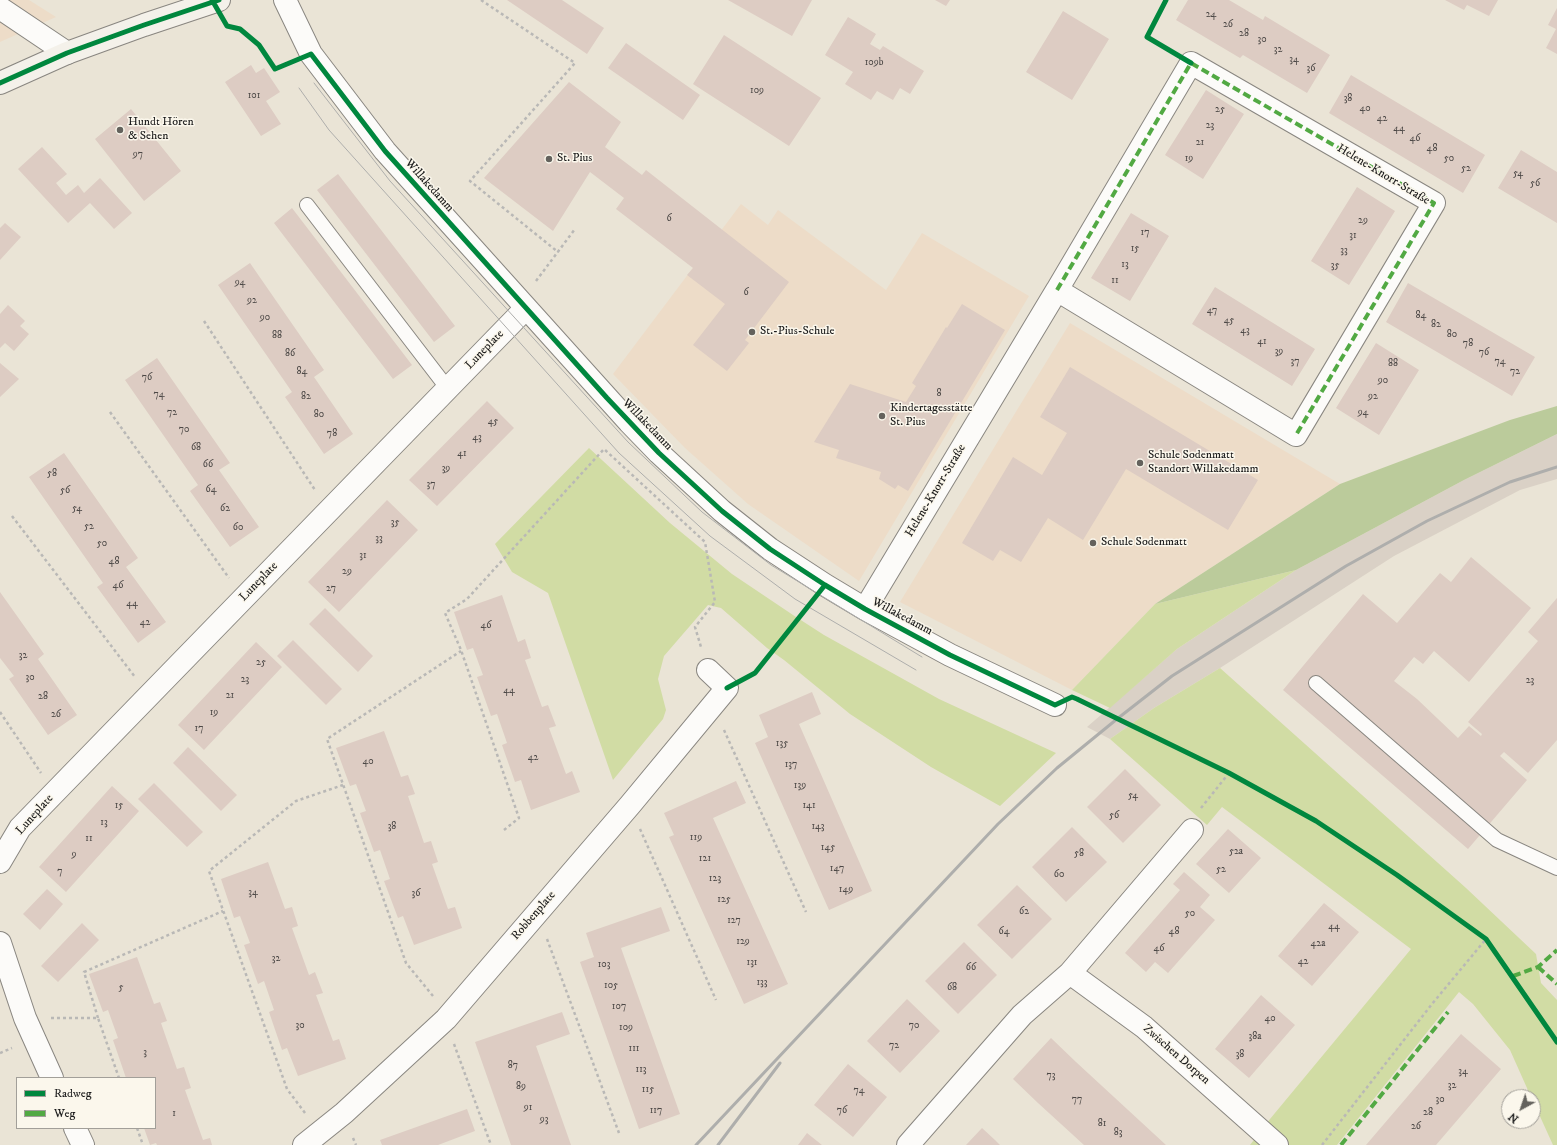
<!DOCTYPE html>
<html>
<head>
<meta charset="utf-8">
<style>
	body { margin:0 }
	#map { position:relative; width:1557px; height:1145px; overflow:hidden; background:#eae4d6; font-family:"IM FELL DW Pica",serif }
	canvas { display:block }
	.legend { position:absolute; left:16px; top:1077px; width:140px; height:52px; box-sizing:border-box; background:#fbf7ec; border:1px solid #a29f99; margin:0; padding:5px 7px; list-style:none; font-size:12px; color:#1c1c1c }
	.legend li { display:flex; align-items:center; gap:8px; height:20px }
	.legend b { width:20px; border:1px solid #a29f99 }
	.north { position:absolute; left:1501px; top:1089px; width:40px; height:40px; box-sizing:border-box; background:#fbf7ec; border:1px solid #a29f99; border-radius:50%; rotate:220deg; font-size:11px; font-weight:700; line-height:16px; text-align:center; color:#1c1c1c }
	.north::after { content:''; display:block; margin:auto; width:14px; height:18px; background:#64625d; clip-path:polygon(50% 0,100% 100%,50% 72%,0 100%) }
</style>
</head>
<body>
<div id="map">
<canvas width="1557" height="1145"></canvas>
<ul class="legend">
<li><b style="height:5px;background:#00873e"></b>Radweg</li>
<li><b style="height:5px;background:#52a943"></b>Weg</li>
</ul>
<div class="north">N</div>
</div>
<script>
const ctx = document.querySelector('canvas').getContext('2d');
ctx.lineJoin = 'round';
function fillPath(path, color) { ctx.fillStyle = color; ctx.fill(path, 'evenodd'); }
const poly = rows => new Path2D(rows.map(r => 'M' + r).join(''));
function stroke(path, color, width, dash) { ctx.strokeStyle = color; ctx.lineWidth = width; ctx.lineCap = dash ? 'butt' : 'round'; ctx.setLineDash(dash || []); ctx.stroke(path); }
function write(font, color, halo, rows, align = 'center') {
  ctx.font = font + ' "IM FELL DW Pica",serif'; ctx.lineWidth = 3; ctx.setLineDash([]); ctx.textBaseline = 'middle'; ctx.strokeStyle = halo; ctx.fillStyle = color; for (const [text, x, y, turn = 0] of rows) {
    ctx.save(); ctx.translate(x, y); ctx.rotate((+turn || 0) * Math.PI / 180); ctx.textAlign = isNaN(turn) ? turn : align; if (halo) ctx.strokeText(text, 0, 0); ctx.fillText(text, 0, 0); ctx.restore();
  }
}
fillPath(poly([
	[0,0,29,0,56,17,0,42],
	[741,204,768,225,778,210,886,290,922,233,1029,296,859,581,748,504,685,448,613,374],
	[1070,323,1340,484,1155,604,1072,690,900,602]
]), '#eddcc8');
fillPath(poly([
	[1557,434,1557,479,1520,490,1394,556,1220,668,1154,708,1110,739,1087,727,1177,649,1296,570,1464,480]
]), '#dad1c6');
fillPath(poly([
	[589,448,670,523,732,574,793,615,824,635,939,699,1056,753,1000,806,931,767,850,714,784,660,767,648,721,608,708,605,664,656,658,679,666,710,663,719,613,780,548,593,512,572,495,544],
	[1296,570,1177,649,1110,708,1072,690,1155,604],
	[1220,668,1466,888,1536,954,1541,983,1557,1000,1557,1145,1553,1145,1533,1101,1533,1097,1531,1097,1510,1050,1473,1004,1459,992,1337,1145,1250,1145,1270,1119,1411,949,1222,807,1207,825,1110,739,1154,708]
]), '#d1dca4');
fillPath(poly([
	[1557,406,1557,434,1464,480,1296,570,1155,604,1340,484,1510,420]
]), '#bbcb9b');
fillPath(poly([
	[507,0,562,0,604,28,587,54],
	[728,0,812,0,792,36],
	[935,0,950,0,946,6],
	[1188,0,1229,0,1263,20,1265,16,1330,55,1307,93,1243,55,1240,58,1176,20],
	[1445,0,1498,0,1489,16,1467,5,1464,10],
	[1557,8,1557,54,1546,48,1556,29,1548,25],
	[1063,11,1109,39,1072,100,1026,72],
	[848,17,876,34,870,44,880,50,883,46,924,71,910,94,900,88,893,100,877,91,871,100,845,84,853,72,825,55],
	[724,35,821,98,789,146,693,84],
	[626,43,700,95,683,120,608,68],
	[251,65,256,73,264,68,280,92,266,101,281,124,261,136,225,82],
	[1351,75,1485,155,1463,193,1329,113],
	[569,82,621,122,605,147,642,175,646,170,789,282,745,340,749,343,727,371,693,345,725,304,687,275,693,268,616,209,624,198,590,172,553,231,484,178],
	[1206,90,1244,114,1203,179,1165,155],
	[131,109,181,171,144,201,95,139],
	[42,147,67,174,56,183,66,195,78,185,84,193,100,178,132,213,114,229,90,203,68,223,18,169],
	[1521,150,1557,172,1557,223,1498,188],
	[338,174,455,326,434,342,317,190],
	[1357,187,1395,211,1349,285,1311,261],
	[292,208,412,365,393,379,274,223],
	[1131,213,1169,236,1130,301,1091,278],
	[5,223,21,237,0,260,0,228],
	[250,263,324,370,314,377,353,434,324,454,285,397,292,392,218,285],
	[1408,283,1535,357,1512,396,1386,322],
	[1215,287,1315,349,1292,386,1192,324],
	[962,304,1005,330,908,491,898,485,895,489,879,479,881,472,836,458,839,450,814,442,850,384,906,402,916,386,912,383,946,327,947,328],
	[8,305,25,321,20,326,29,334,14,351,5,343,0,348,0,314],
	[1376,343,1419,370,1379,435,1336,408],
	[157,358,230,463,219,470,259,527,230,547,190,491,198,485,125,380],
	[0,363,19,379,0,397],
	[1070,367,1258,480,1228,530,1126,469,1083,540,1048,518,1021,562,1000,550,993,561,962,543,1013,457,1042,475,1067,433,1040,417],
	[487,401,514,428,437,506,409,480],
	[64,453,138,558,126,567,166,622,138,643,97,587,103,583,29,477],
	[387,500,418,530,339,612,308,582],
	[1471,557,1531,608,1469,682,1434,651,1423,664,1414,657,1394,681,1417,699,1458,738,1469,726,1481,736,1482,734,1468,722,1538,641,1528,632,1557,598,1557,740,1528,773,1504,752,1500,756,1527,780,1468,849,1283,690,1363,594,1397,623,1440,573,1451,582],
	[0,592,44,654,38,659,77,715,48,735,9,679,14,676,0,658],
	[502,595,518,642,525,639,531,658,525,660,542,707,548,705,556,726,549,728,566,774,572,771,580,792,531,810,521,780,515,782,502,745,507,743,497,714,491,716,477,677,483,675,473,648,467,650,454,612],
	[325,608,373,656,358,672,309,624],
	[293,640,342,689,326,705,277,656],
	[256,642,282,667,204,750,178,725],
	[812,692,821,714,799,724,872,891,829,910,755,743,768,737,759,715],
	[384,731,401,777,408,775,415,794,408,796,424,843,431,841,438,862,432,864,448,909,455,907,462,928,414,945,403,916,398,918,384,881,390,879,380,850,374,852,360,813,366,811,356,784,350,786,336,748],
	[188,747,237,795,221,811,173,763],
	[1125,769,1161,805,1123,843,1087,807],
	[736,781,746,803,713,818,788,984,744,1004,669,837,674,835,664,813],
	[154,783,203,832,187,847,138,799],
	[112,786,139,811,66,892,39,867],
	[1072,827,1107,862,1066,902,1032,867],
	[1228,829,1261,858,1229,893,1196,864],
	[268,862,285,909,292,907,298,926,292,928,309,975,315,972,323,993,316,995,333,1041,339,1039,346,1059,298,1076,287,1048,282,1050,269,1012,274,1010,264,981,258,984,244,945,250,943,240,916,234,918,221,879],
	[1184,872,1210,895,1200,907,1215,920,1168,973,1155,962,1146,972,1125,953,1180,890,1173,884],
	[1017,885,1052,919,1012,959,977,925],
	[47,889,63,904,40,930,23,914],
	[1324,903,1359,932,1312,986,1278,956],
	[661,907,670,931,621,948,680,1114,639,1129,580,962,594,957,586,933],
	[82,923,99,940,58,982,41,966],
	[964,942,997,975,958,1014,925,981],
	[137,957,154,1004,160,1002,167,1021,161,1023,177,1069,184,1067,191,1088,185,1090,203,1140,210,1138,212,1145,157,1145,156,1143,150,1145,144,1128,155,1128,155,1078,133,1078,132,1077,126,1078,113,1040,118,1038,108,1010,103,1012,89,974],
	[1261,995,1295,1025,1249,1078,1215,1049],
	[907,999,940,1031,900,1073,867,1041],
	[562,1012,570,1034,536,1046,571,1145,511,1145,475,1042],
	[1461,1034,1501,1069,1466,1110,1436,1145,1366,1145],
	[1051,1038,1076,1062,1166,1145,1084,1145,1038,1103,1013,1079],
	[848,1064,887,1097,853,1137,814,1105],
	[467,1109,475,1131,438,1145,382,1145,380,1140],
	[982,1128,995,1140,1000,1145,966,1145],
	[807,1133,822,1145,798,1145]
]), '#ddccc3');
const lane = poly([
	[307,205,448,389],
	[1316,683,1497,840,1557,868]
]);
const street = poly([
	[285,0,311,54,385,151,629,422,659,453,722,511,770,549,825,585,865,609,950,655,1055,705],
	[0,8,67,53],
	[865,609,1057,290,1296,435,1434,203,1191,63,1057,290],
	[0,862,20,828,526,308],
	[0,943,25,1018,52,1078],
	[1070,973,1192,830],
	[75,1128,83,1145],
	[304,1145,344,1113,446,1019,630,805,727,688,708,670],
	[908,1145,1022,1015,1070,973,1144,1027,1277,1145]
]);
const secondary = poly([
	[0,83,67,53,144,25,219,0]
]);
stroke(lane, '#898680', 16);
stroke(street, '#898680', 24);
stroke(secondary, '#898680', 24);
stroke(poly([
	[481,0,575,63,470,181,558,252],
	[536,281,575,229],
	[204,321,315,490],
	[110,412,229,578],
	[12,516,135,677],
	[0,712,41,773],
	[724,730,806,912],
	[1201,808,1229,773],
	[640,829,716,1000],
	[504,830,519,818,461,650,445,613,467,599,604,449,705,542,715,602,695,627,701,647],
	[547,939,619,1133],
	[433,996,406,963,327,739,461,651],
	[51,1018,98,1018,119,1078],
	[98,1018,84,972,223,911],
	[454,1044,491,1145],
	[0,1053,12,1048],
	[305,1113,287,1089,209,871,296,801,343,785],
	[137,1128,143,1145],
	[353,1138,356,1145],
	[1322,1145,1432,1004,1486,939]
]), '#b9b8b6', 2.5, [3, 3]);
stroke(lane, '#fcfbf9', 14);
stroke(street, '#fcfbf9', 22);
stroke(secondary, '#f4f1ea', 22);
stroke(poly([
	[314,83,390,181,628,442,702,512,771,565,922,657],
	[299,88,329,130,619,453,710,536,795,599,916,670]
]), '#aeaeac', 1);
stroke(poly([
	[696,1145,998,824,1057,768,1117,719,1172,676,1346,566,1427,521,1510,482,1557,467],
	[718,1145,780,1063]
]), '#aeaeac', 3);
stroke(poly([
	[1057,290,1191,63,1434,203,1296,435],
	[1538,967,1557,984],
	[1513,976,1538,967,1557,950],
	[1341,1145,1448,1012]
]), '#52a943', 4, [8, 4]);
stroke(poly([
	[212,0,227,26,240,29,259,45,275,69,311,54,385,151,607,398,659,453,722,511,770,549,825,585,865,609,950,655,1055,705,1072,697,1077,699,1229,773,1316,821,1397,875,1486,939,1557,1042],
	[1166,0,1147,37,1191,63],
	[0,83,67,53,144,25,219,0],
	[727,688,755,673,825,585]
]), '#00873e', 5);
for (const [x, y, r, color] of [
	[120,130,4,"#64625d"],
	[549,159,4,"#64625d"],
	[752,332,4,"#64625d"],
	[882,416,4,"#64625d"],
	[1140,463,4,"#64625d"],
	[1093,543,4,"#64625d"]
]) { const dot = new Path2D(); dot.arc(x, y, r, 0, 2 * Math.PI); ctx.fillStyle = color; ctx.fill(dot); stroke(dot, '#fbf7ec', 1.5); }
write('10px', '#4c4846', null, [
	["24",1211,15],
	["26",1228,25],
	["28",1244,34],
	["30",1262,40],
	["32",1278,50],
	["34",1294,60],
	["109b",874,63],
	["36",1311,69],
	["109",757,91],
	["101",254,96],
	["38",1348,99],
	["40",1365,109],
	["25",1220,110],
	["42",1382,119],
	["23",1210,126],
	["44",1399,129],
	["46",1415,139],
	["21",1200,143],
	["48",1432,149],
	["97",138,155],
	["19",1189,159],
	["50",1449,159],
	["52",1466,169],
	["54",1518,174],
	["56",1535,184],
	["6",669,219],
	["29",1363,221],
	["17",1145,233],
	["31",1353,236],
	["15",1135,249],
	["33",1344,251],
	["13",1125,265],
	["35",1335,266],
	["11",1115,281],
	["94",240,283],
	["6",746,293],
	["92",252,301],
	["47",1212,311],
	["84",1421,316],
	["90",265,318],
	["45",1229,321],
	["82",1436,325],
	["43",1245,331],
	["80",1452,335],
	["88",277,336],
	["41",1262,342],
	["78",1468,344],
	["39",1279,352],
	["76",1484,353],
	["86",290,354],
	["37",1295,362],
	["74",1500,362],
	["88",1393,364],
	["84",302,372],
	["72",1515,372],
	["76",147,378],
	["90",1383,381],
	["8",939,394],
	["74",159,395],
	["82",306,397],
	["92",1373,397],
	["72",172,413],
	["94",1363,413],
	["80",319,415],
	["45",493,422],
	["70",184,430],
	["78",332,434],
	["43",477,438],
	["68",196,448],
	["41",462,454],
	["66",208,465],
	["39",446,469],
	["58",52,474],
	["37",431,485],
	["64",211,490],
	["56",65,491],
	["54",77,509],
	["62",225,509],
	["35",395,523],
	["52",89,527],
	["60",238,528],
	["33",379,539],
	["50",102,544],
	["31",363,556],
	["48",114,562],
	["29",347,572],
	["46",118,586],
	["27",331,589],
	["44",132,604],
	["42",145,623],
	["46",486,626],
	["32",23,656],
	["25",261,663],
	["30",30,678],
	["23",245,680],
	["23",1530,681],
	["44",509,691],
	["21",230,696],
	["28",43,697],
	["19",214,713],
	["26",56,715],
	["17",199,729],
	["135",782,744],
	["42",533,758],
	["40",368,762],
	["137",791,765],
	["139",800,786],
	["54",1133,796],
	["15",119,806],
	["141",809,806],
	["56",1114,816],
	["13",104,823],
	["38",392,827],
	["143",818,827],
	["119",696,838],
	["11",89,839],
	["145",828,848],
	["52a",1236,852],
	["58",1079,854],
	["9",74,855],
	["121",705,859],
	["147",837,869],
	["52",1221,870],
	["7",60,872],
	["60",1059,875],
	["123",715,879],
	["149",846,890],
	["34",253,893],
	["36",416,894],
	["125",724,900],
	["62",1024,912],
	["50",1190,914],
	["127",734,921],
	["44",1334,927],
	["64",1004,932],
	["48",1174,932],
	["129",743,942],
	["42a",1318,944],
	["46",1159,949],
	["32",276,959],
	["42",1303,962],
	["131",752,963],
	["103",604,965],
	["66",971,968],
	["133",762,983],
	["105",611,986],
	["5",121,988],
	["68",952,988],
	["107",619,1007],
	["40",1270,1019],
	["30",300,1026],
	["70",914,1026],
	["109",626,1028],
	["38a",1255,1037],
	["72",894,1046],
	["111",634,1049],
	["3",145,1053],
	["38",1240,1055],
	["87",513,1066],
	["113",641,1070],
	["34",1463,1072],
	["73",1051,1076],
	["32",1452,1086],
	["89",521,1087],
	["115",648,1090],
	["74",859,1091],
	["77",1077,1100],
	["30",1440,1100],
	["91",528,1108],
	["117",656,1111],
	["76",842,1111],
	["28",1428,1113],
	["1",174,1114],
	["93",544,1120],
	["81",1102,1124],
	["26",1416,1127],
	["83",1118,1133]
]);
write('12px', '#1c1c1c', '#fbf7ec', [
	["Hundt Hören",128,123],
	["& Sehen",128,137],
	["St. Pius",557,159],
	["St.-Pius-Schule",760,332],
	["Kindertagesstätte",890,409],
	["St. Pius",890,423],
	["Schule Sodenmatt",1148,456],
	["Standort Willakedamm",1148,470],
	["Schule Sodenmatt",1101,543]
], 'left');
write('12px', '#1c1c1c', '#fbf7ec', [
	["Helene-Knorr-Straße",1383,175,31],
	["Willakedamm",429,186,48],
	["Luneplate",485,350,-46],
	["Willakedamm",647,425,46],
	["Helene-Knorr-Straße",936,491,-59],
	["Luneplate",259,582,-46],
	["Willakedamm",902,617,28],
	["Luneplate",35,815,-48],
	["Robbenplate",534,916,-49],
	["Zwischen Dorpen",1176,1055,41]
]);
</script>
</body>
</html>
